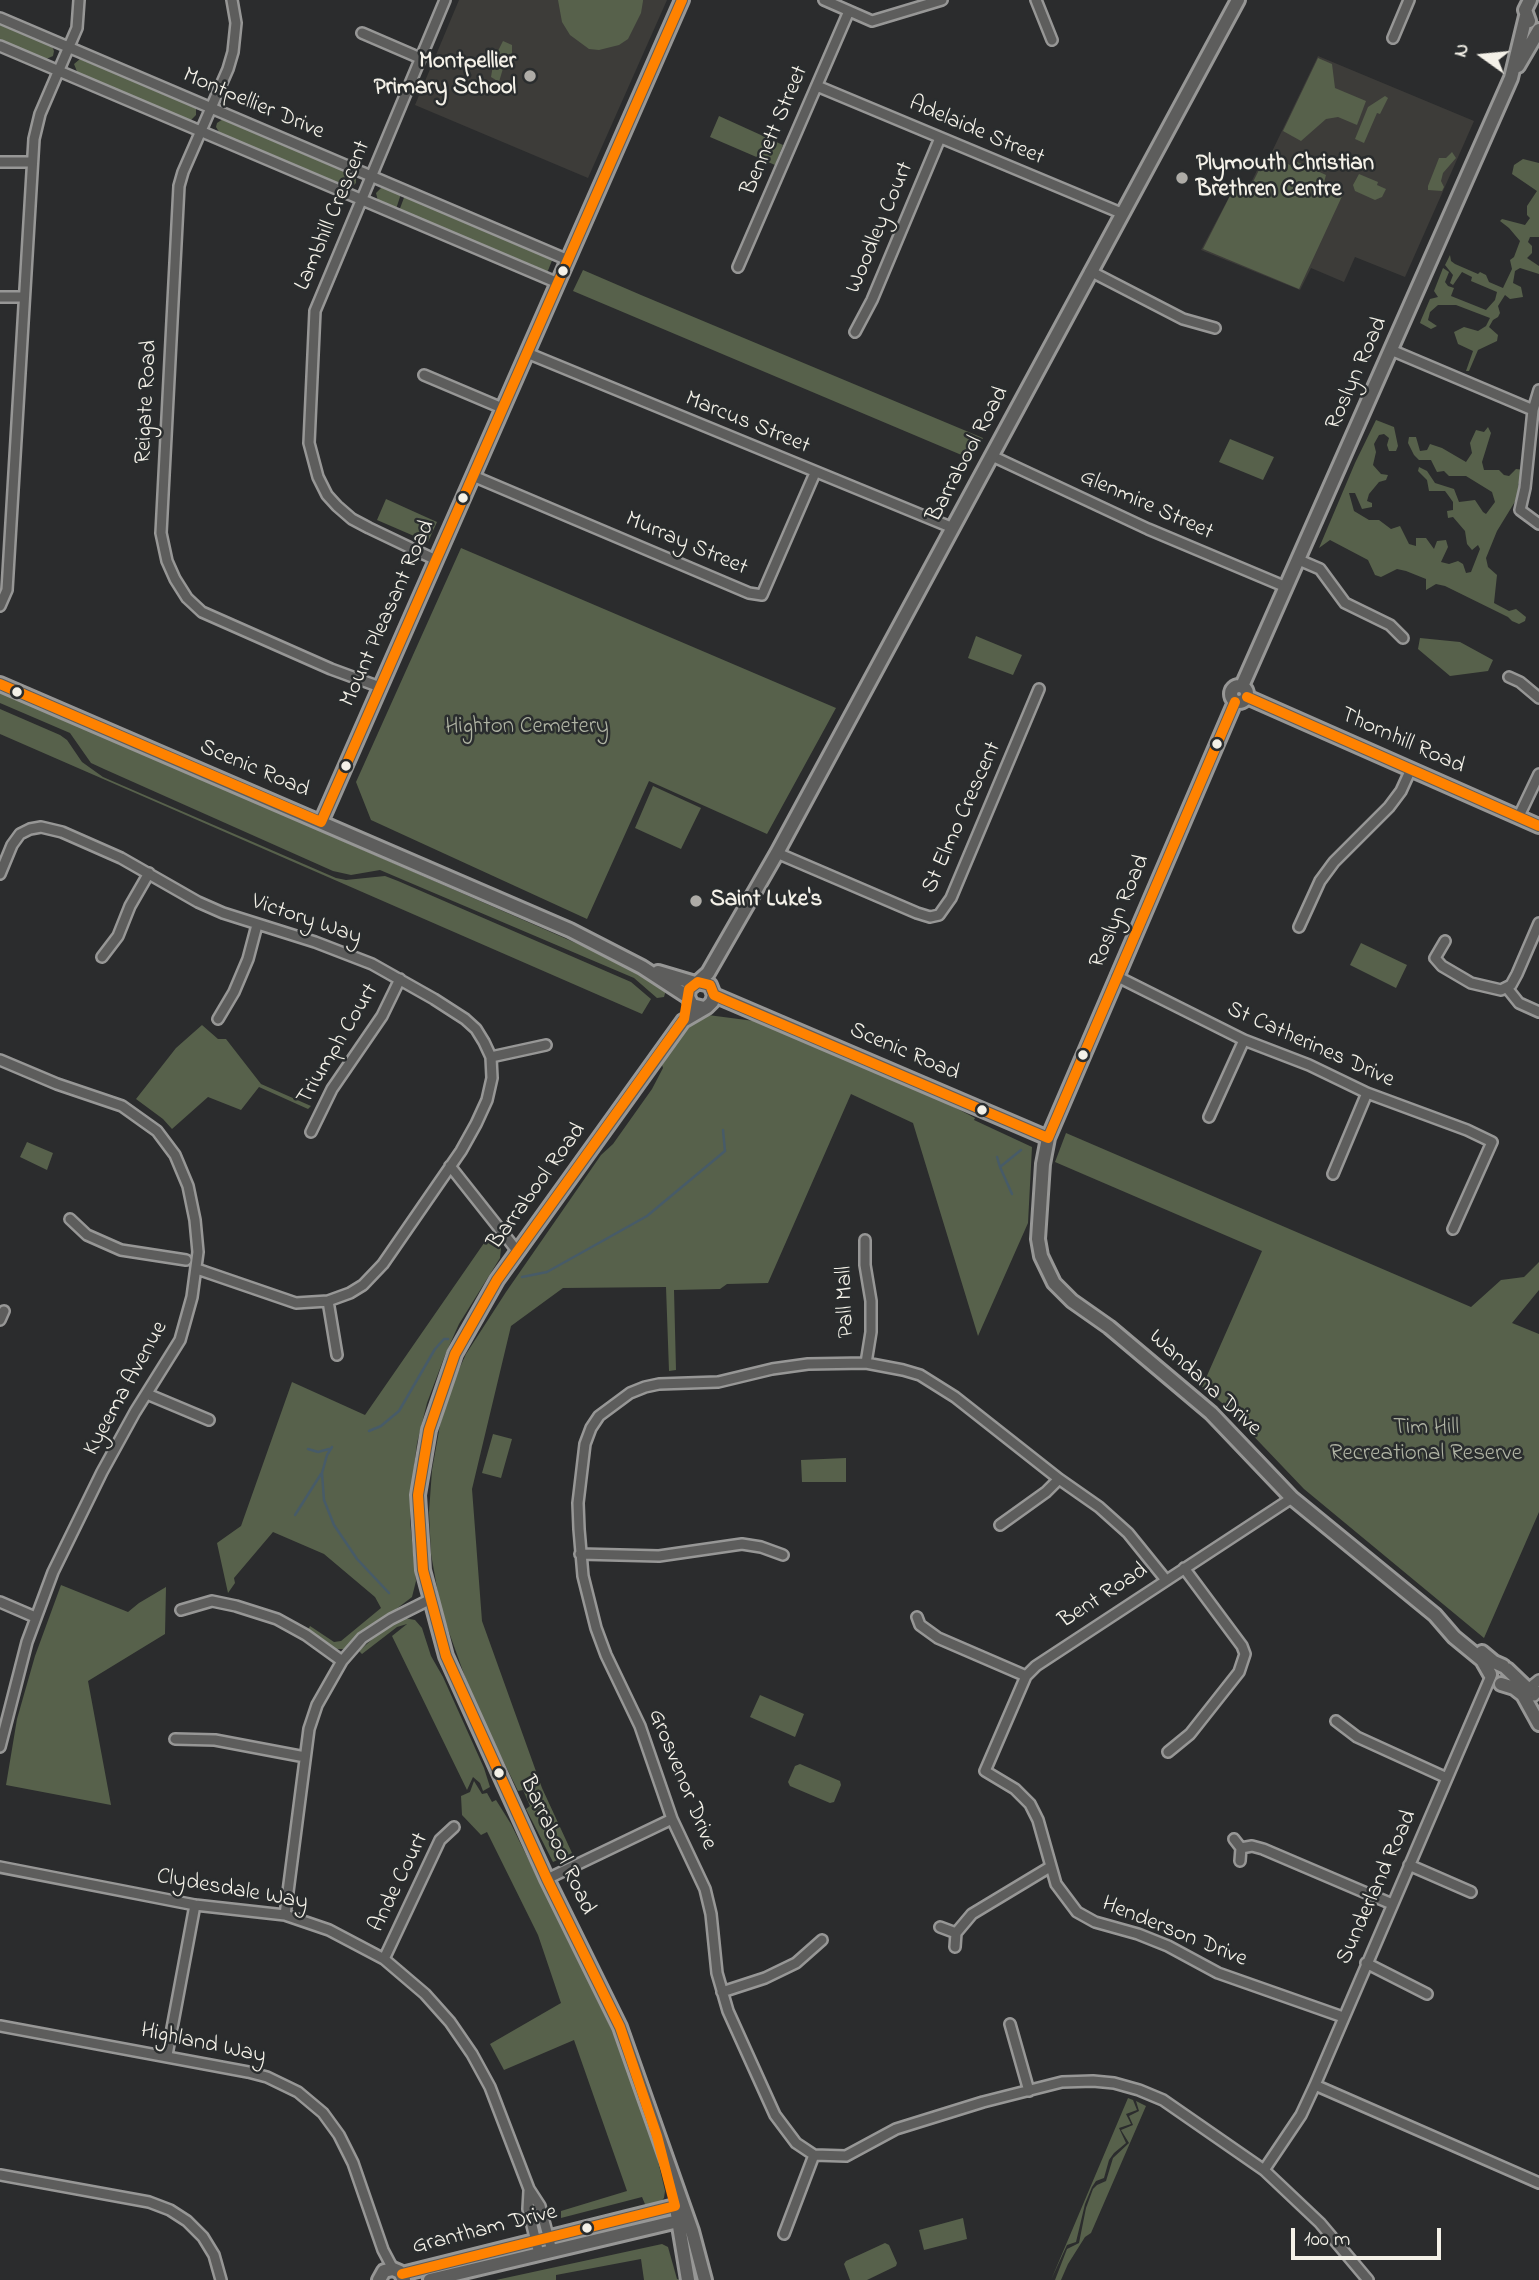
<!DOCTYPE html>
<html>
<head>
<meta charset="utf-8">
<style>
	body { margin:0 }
	#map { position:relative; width:1539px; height:2280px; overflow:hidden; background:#2b2c2d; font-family:"Indie Flower",sans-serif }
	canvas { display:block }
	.north { position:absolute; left:1448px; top:21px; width:70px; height:70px; -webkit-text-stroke:5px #2a2d2e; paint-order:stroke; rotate:285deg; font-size:19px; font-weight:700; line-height:28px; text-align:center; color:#f4f1e8 }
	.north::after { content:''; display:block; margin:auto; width:24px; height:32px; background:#f4f1e8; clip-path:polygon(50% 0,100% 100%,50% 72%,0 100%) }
	.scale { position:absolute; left:1291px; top:2228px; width:150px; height:32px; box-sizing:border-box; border:4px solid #f4f1e8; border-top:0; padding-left:9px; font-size:21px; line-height:24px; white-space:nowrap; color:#f4f1e8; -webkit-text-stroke:5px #2a2d2e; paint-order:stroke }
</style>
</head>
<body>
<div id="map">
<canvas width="1539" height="2280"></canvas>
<div class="north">N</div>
<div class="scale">100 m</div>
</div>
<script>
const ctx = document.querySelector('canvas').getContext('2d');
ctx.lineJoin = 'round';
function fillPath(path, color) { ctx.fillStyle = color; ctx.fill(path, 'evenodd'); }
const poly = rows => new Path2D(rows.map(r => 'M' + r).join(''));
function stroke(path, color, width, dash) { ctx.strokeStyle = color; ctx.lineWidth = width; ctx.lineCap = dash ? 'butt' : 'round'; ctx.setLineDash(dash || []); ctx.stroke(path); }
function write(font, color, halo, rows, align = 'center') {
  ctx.font = font + ' "Indie Flower",sans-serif'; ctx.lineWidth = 5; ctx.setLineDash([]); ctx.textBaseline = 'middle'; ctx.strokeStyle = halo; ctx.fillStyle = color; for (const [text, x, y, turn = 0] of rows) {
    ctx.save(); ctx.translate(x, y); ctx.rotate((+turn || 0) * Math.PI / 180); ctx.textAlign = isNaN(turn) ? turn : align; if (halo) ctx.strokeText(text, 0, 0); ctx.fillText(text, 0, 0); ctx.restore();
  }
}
fillPath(poly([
	[459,0,667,0,588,178,415,105],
	[1318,56,1474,121,1405,277,1355,257,1344,282,1311,268,1300,290,1201,250,1235,186,1247,191,1261,162,1266,164]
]), '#3d3c39');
fillPath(poly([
	[558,0,643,0,643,1,641,13,628,39,619,45,599,50,589,49,570,35,562,22],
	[0,23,51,44,54,51,53,56,44,60,0,41],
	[503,41,512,45,512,53,504,65,499,82,491,77,494,59],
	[1318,58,1332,64,1335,88,1366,101,1357,125,1338,117,1326,119,1301,141,1283,131],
	[80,59,191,104,196,108,196,115,191,120,186,120,78,74,74,64],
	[1385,96,1388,98,1380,114,1377,113,1364,143,1355,139,1368,107],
	[719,116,783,145,775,165,710,137],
	[223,119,352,173,356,178,356,183,352,187,345,188,221,135,216,127,217,123],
	[1452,152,1456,158,1443,173,1441,181,1444,187,1442,191,1428,190,1428,186,1439,158,1446,158],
	[1271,156,1290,165,1293,160,1326,175,1321,194,1344,192,1299,289,1203,249,1235,186,1248,192,1262,164,1266,165],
	[1523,159,1539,163,1539,237,1530,237,1528,242,1532,246,1532,253,1527,258,1539,266,1539,274,1520,268,1515,271,1513,283,1521,287,1523,297,1510,299,1505,295,1498,306,1500,313,1498,317,1493,320,1489,327,1498,335,1497,341,1478,350,1469,371,1466,371,1473,351,1458,344,1454,332,1464,327,1478,331,1486,326,1490,318,1456,305,1438,305,1430,312,1428,320,1437,326,1431,329,1420,323,1421,320,1430,299,1438,297,1434,291,1443,268,1449,272,1445,282,1448,286,1454,288,1451,296,1486,310,1495,300,1497,292,1471,281,1472,277,1462,272,1453,285,1450,283,1453,275,1445,265,1450,255,1451,261,1455,264,1478,274,1480,272,1486,275,1489,282,1503,288,1512,269,1510,260,1514,257,1520,241,1509,228,1500,221,1502,219,1525,225,1530,218,1527,215,1527,206,1537,191,1512,174,1514,165],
	[1359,174,1378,182,1377,185,1386,189,1382,197,1375,200,1355,191,1353,185],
	[382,187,401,194,396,209,378,201,376,193],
	[405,195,553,258,547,273,399,211],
	[583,270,641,295,983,438,971,459,573,291],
	[1376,420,1394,427,1398,446,1396,451,1389,451,1387,445,1389,438,1384,434,1379,435,1374,444,1376,452,1373,465,1381,474,1388,475,1386,480,1379,482,1369,494,1367,501,1372,503,1372,507,1362,509,1355,493,1349,493,1354,511,1369,520,1379,520,1391,529,1400,526,1409,544,1416,546,1416,538,1426,538,1434,549,1437,541,1446,540,1448,547,1441,562,1449,564,1458,561,1463,564,1466,573,1471,572,1480,549,1478,545,1472,550,1467,544,1465,531,1453,517,1448,518,1447,511,1453,510,1453,502,1448,495,1445,491,1429,491,1427,480,1418,471,1419,467,1427,471,1435,483,1454,489,1459,502,1475,500,1483,512,1486,514,1495,502,1492,492,1466,476,1449,476,1444,471,1437,472,1431,460,1419,460,1414,455,1408,443,1409,437,1416,437,1420,451,1427,450,1430,444,1442,448,1466,462,1472,453,1470,443,1476,430,1484,432,1488,427,1491,433,1482,462,1484,470,1499,470,1504,475,1509,476,1516,469,1524,470,1523,481,1518,484,1520,491,1516,500,1497,531,1486,558,1488,567,1497,575,1494,603,1509,611,1516,609,1526,617,1525,621,1519,624,1512,621,1508,617,1445,586,1436,584,1426,590,1426,579,1406,571,1397,569,1381,577,1375,575,1368,560,1330,540,1319,548,1355,463],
	[1230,439,1274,457,1263,480,1219,462],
	[386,499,437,522,428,542,377,520],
	[461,548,836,708,767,834,649,781,587,919,371,820,356,782],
	[976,636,1022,655,1013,675,968,658],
	[1420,638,1460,642,1493,660,1488,671,1450,676,1418,649],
	[0,691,633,968,666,990,664,997,657,998,634,978,380,870,351,875,333,871,104,769,91,763,70,733,0,703],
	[0,709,60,735,67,740,82,762,103,777,336,878,346,880,385,876,398,881,631,982,651,999,642,1014,0,734],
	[653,786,701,808,681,849,635,828],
	[1361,943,1407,965,1396,988,1350,965],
	[708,1015,754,1021,797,1036,931,1095,975,1118,974,1120,1032,1147,1028,1223,978,1336,913,1123,851,1094,768,1283,727,1284,720,1289,674,1290,676,1370,669,1371,666,1287,563,1288,511,1326,472,1489,482,1621,542,1788,572,1853,553,1862,526,1809,530,1806,523,1790,518,1791,473,1699,441,1610,431,1554,429,1512,432,1470,440,1425,451,1387,466,1354,506,1292,601,1155,613,1144,652,1089,663,1068,662,1065,678,1040,690,1026,702,1016],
	[202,1025,218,1039,226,1039,261,1084,311,1106,308,1109,259,1087,241,1110,208,1097,172,1129,163,1119,136,1099,176,1048],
	[1066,1133,1471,1307,1501,1280,1524,1277,1539,1262,1539,1290,1512,1323,1539,1334,1539,1512,1484,1638,1304,1489,1221,1402,1202,1387,1262,1251,1055,1162],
	[27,1142,53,1153,47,1170,20,1157],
	[491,1233,501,1248,500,1258,459,1324,445,1355,427,1403,417,1443,412,1483,410,1521,416,1581,412,1597,344,1649,332,1649,307,1631,309,1628,310,1626,334,1642,341,1641,381,1608,375,1597,324,1554,273,1532,234,1578,235,1583,228,1593,217,1543,241,1526,292,1382,365,1415],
	[493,1434,512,1439,501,1478,482,1473],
	[846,1458,846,1482,802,1482,801,1460],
	[61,1585,128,1612,139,1603,166,1587,165,1634,88,1681,111,1805,6,1785,17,1719,35,1656],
	[404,1618,415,1620,422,1628,431,1656,443,1677,484,1768,490,1787,483,1791,480,1783,473,1777,467,1790,392,1636,407,1624,397,1627,362,1654,359,1651,377,1635],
	[760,1695,804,1714,795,1737,750,1717],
	[800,1764,840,1781,841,1785,834,1802,830,1803,790,1786,788,1782,795,1766],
	[474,1781,482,1794,487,1793,492,1802,496,1800,511,1824,609,2024,633,2078,655,2148,665,2191,664,2198,657,2206,647,2209,642,2197,561,2218,561,2211,627,2191,574,2040,504,2070,490,2044,561,2003,538,1935,487,1832,481,1835,462,1815,461,1796,470,1792],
	[1128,2098,1133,2100,1137,2110,1126,2114,1131,2124,1119,2128,1126,2143,1114,2153,1109,2160,1104,2178,1096,2181,1092,2187,1085,2204,1076,2242,1067,2245,1051,2280],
	[1136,2101,1146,2106,1091,2233,1085,2237,1068,2264,1061,2280,1055,2280,1067,2249,1079,2243,1086,2208,1093,2189,1097,2185,1106,2181,1113,2158,1129,2143,1121,2130,1133,2125,1129,2116,1139,2111],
	[963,2218,967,2239,924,2250,919,2230],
	[885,2243,889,2245,897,2263,896,2266,867,2280,850,2280,844,2264,846,2261],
	[662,2244,668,2247,677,2279,682,2280,644,2280,641,2259,556,2275,556,2280,496,2280]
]), '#57614b');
stroke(poly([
	[997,1157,1000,1167],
	[1012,1194,1000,1167,1021,1150],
	[522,1277,547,1272,647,1216,725,1151,723,1130],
	[369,1431,381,1426,399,1411,435,1349,444,1339,448,1339],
	[332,1447,327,1455,322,1473,324,1500,334,1525,357,1559,389,1593],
	[308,1449,318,1452,329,1449],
	[295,1515,321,1474]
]), '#475b68', 2.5);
const street = poly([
	[232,0,236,23,233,52,228,69,183,172,179,186,161,533,167,561,175,579,187,598,202,612,331,669,380,687],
	[824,0,872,21,942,0],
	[1036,0,1052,40],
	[0,18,568,260],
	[362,33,420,58],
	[1393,38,1409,0],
	[0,46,558,283],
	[817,86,1121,213],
	[0,162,32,162],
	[738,267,849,11],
	[1090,271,1183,319,1215,328],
	[0,297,24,297],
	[855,332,872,300,940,138],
	[1391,350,1533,410,1525,488,1520,510,1539,524],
	[527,353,953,528],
	[424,375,502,408],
	[1533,410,1539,390],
	[992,456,1148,529,1286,587],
	[473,476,749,593,762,595,815,473],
	[436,560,369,528,352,519,337,506,327,495,318,477,309,443,315,311,445,0],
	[1299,560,1320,569,1345,603,1390,625,1403,638],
	[0,606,7,590,34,139,40,114,77,28,79,0],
	[1509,677,1520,682,1539,698],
	[1519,816,1539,774],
	[777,853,917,913,930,917,939,915,951,898,1039,689],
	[0,874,12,845,20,834,30,829,41,827,62,832,121,858,198,902,223,913,315,942,372,964,434,999,465,1019,476,1029,484,1042,491,1057,492,1078,487,1100,476,1124,461,1151,383,1264,363,1285,350,1293,328,1301,296,1303,197,1269],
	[1299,927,1320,881,1334,862,1389,807,1401,791,1411,769],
	[1445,941,1435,958,1442,966,1471,983,1501,990,1511,985,1517,974,1539,923],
	[102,957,118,936,130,906,149,873],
	[1116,976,1244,1040,1309,1065,1367,1093,1467,1130,1492,1142,1453,1229],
	[1507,988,1519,1003,1539,1012],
	[218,1019,234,992,248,959,257,925],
	[491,1057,546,1045],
	[0,1060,57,1084,122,1106,157,1131,175,1155,188,1186,195,1220,198,1252,192,1297,180,1340,135,1412,102,1472,53,1572,27,1642,0,1747],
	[1209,1117,1244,1040],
	[311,1132,332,1089,382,1016,400,979],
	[450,1166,518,1252],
	[1333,1174,1367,1093],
	[70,1219,87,1235,121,1250,186,1260],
	[865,1240,865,1265,871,1301,871,1332,866,1363],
	[328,1301,337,1355],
	[0,1320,4,1311],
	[147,1394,209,1420],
	[1292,1498,1036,1666,1026,1676,985,1771,1015,1789,1030,1804,1038,1820,1056,1884,1077,1912,1095,1922,1138,1934,1168,1946,1218,1973,1343,2017],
	[1000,1525,1046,1492,1059,1479],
	[580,1554,659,1556,742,1544,761,1547,783,1555],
	[1166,1580,1128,1533,1099,1507,1059,1479,955,1397,920,1375,903,1370,866,1363,808,1364,772,1369,718,1382,659,1384,645,1387,630,1393,599,1416,591,1428,585,1444,578,1503,579,1529,583,1576,596,1628,606,1655,640,1726,672,1819,705,1889,711,1914,717,1973,728,2011,775,2115,796,2143,814,2155,846,2156,896,2129,983,2102,1062,2082,1093,2081,1114,2083,1139,2090,1163,2100,1264,2170,1320,2223,1368,2280],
	[0,1602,35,1617],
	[181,1610,212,1601,236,1606,277,1619,306,1635,342,1661],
	[917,1617,920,1625,938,1638,1026,1676],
	[1491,1676,1315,2085,1539,2183],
	[1528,1689,1539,1680],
	[1534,1696,1539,1691],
	[1336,1721,1357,1737,1447,1778],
	[175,1739,215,1740,305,1757],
	[1168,1752,1190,1734,1239,1672,1245,1654,1242,1646,1184,1568],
	[1234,1839,1241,1848,1252,1846,1263,1849,1392,1904],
	[1240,1861,1241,1848],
	[1409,1865,1471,1892],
	[0,1867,195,1905,285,1915,329,1930,384,1959,425,1994,450,2022,472,2054,490,2087,529,2189,540,2206,552,2251],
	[547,1879,672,1819],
	[285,1915,309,1729,317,1705,342,1661,362,1638,391,1619,431,1599],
	[940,1927,956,1933,972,1914,1050,1867],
	[955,1947,956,1933],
	[384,1959,440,1840,454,1827],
	[1366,1963,1427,1994],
	[722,1992,765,1978,796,1963,822,1940],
	[1010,2024,1029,2091],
	[0,2026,248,2072,267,2077,298,2092,323,2113,339,2135,353,2163,383,2250,393,2269],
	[167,2055,195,1905],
	[1264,2170,1301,2115,1315,2085],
	[0,2175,149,2202,170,2210,187,2221,203,2237,214,2255,221,2280],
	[529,2191,528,2209,539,2254],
	[784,2234,814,2155]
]);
const secondary = poly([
	[1529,21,1525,10,1530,0],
	[1518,66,1539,30],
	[0,684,570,930,642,967,688,997],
	'1231 694a8 8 0 1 1 16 0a8 8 0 1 1-16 0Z',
	[1242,686,1511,78,1526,16],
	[1247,697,1539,826],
	[1235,702,1048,1138,1043,1164,1038,1239,1041,1256,1054,1283,1072,1301,1109,1327,1211,1413,1292,1498,1435,1615,1454,1637,1482,1660,1490,1674],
	[321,822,682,0],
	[658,972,695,983],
	[698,982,708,973,777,853,1238,0],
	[714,995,1048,1138],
	[704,1008,692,1005,688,997,689,989,698,982,710,985,714,995,712,1002,707,1007,683,1021,497,1280,455,1354,429,1430,418,1495,423,1570,446,1656,547,1879,620,2027,692,2231,705,2280],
	[1482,1652,1494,1662,1503,1666],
	[1507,1669,1530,1691],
	[1501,1684,1514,1688,1523,1695,1539,1724],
	[677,2214,688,2280],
	[402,2274,675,2206,684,2211],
	[379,2280,384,2271,393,2269,400,2272,404,2280],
	[430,2280,678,2221,684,2211]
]);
stroke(street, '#979796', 14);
stroke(secondary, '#979796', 18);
stroke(street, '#5d5d5c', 9);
stroke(secondary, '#5d5d5c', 12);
stroke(poly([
	[0,684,321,822],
	[1247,697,1539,826],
	[321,822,682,0],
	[1048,1138,1235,702],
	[402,2274,675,2206,657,2136,620,2027,547,1879,446,1656,423,1570,418,1495,429,1430,455,1354,497,1280,684,1019,689,989,698,982,710,985,714,995,725,1000,1048,1138]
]), '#ff8200', 10);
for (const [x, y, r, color] of [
	[530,76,7,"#aeaca7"],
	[1182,178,7,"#aeaca7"],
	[563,271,6,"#f4f1e8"],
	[463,498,6,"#f4f1e8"],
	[17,692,6,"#f4f1e8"],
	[1217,744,6,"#f4f1e8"],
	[346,766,6,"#f4f1e8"],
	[696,901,7,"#aeaca7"],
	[1083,1055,6,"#f4f1e8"],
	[982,1110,6,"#f4f1e8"],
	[499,1773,6,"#f4f1e8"],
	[587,2228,6,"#f4f1e8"]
]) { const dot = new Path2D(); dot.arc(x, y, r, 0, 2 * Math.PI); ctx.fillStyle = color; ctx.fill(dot); stroke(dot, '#2a2d2e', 2.5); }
write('bold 23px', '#f4f1e8', '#2a2d2e', [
	["Montpellier",516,63,"right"],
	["Primary School",516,89,"right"],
	["Plymouth Christian",1196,165],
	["Brethren Centre",1196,191],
	["Saint Luke's",710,901]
], 'left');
write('23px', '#f4f1e8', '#2a2d2e', [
	["Montpellier Drive",253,105,23],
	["Bennett Street",776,131,-67],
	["Adelaide Street",976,132,23],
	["Lambhill Crescent",334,216,-67],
	["Woodley Court",881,228,-67],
	["Roslyn Road",1358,374,-66],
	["Reigate Road",148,402,-87],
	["Marcus Street",747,424,22],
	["Barrabool Road",969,455,-62],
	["Glenmire Street",1146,506,24],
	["Murray Street",686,545,23],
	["Mount Pleasant Road",389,614,-66],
	["Thornhill Road",1402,742,24],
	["Scenic Road",254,770,23],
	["St Elmo Crescent",963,818,-66],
	["Roslyn Road",1121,912,-67],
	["Victory Way",306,921,19],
	["Triumph Court",339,1045,-59],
	["St Catherines Drive",1310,1046,24],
	["Scenic Road",904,1053,23],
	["Barrabool Road",538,1187,-54],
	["Pall Mall",847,1302,-92],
	["Wandana Drive",1204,1384,43],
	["Kyeema Avenue",127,1389,-61],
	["Bent Road",1104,1597,-33],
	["Grosvenor Drive",681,1780,68],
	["Barrabool Road",556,1846,65],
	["Ande Court",400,1883,-64],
	["Sunderland Road",1378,1888,-66],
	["Clydesdale Way",232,1891,10],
	["Henderson Drive",1174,1933,22],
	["Highland Way",203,2045,12],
	["Grantham Drive",485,2231,-14]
]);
write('23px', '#b0b4a4', '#2a2d2e', [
	["Highton Cemetery",527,728],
	["Tim Hill",1426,1429],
	["Recreational Reserve",1426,1455]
]);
</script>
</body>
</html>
